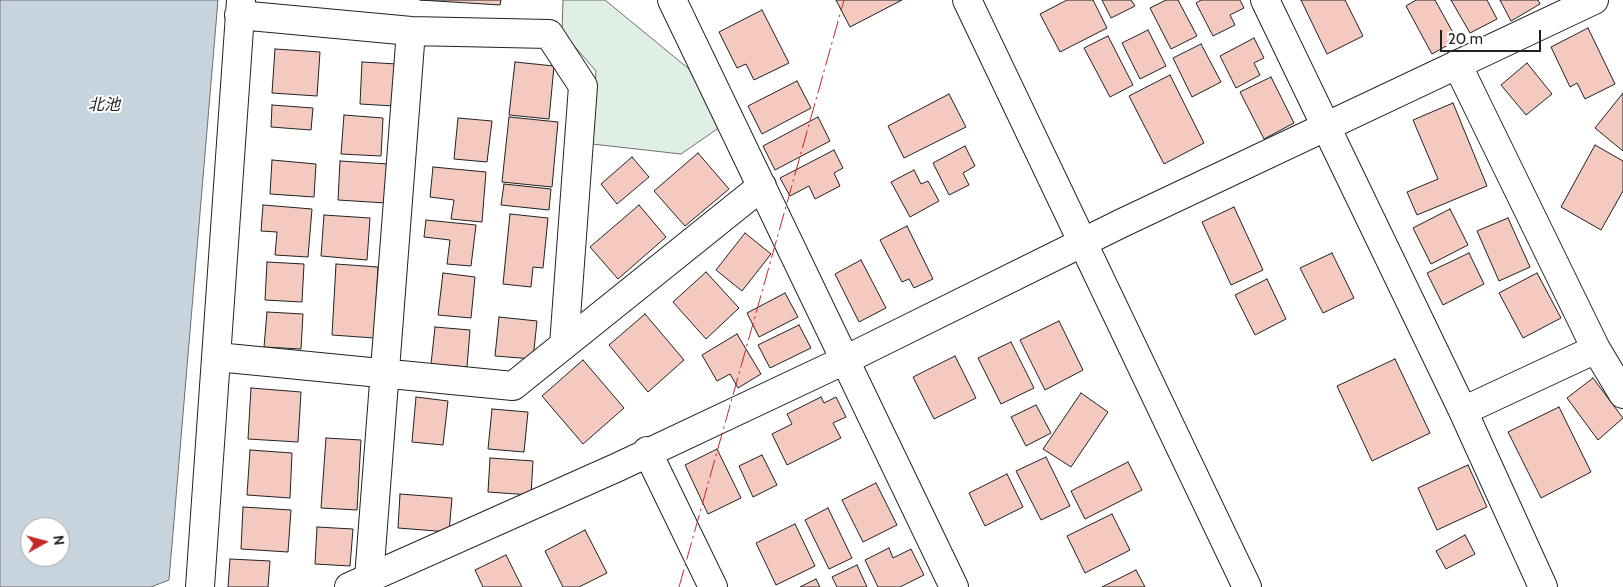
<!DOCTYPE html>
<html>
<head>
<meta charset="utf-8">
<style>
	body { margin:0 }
	#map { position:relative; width:1623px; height:587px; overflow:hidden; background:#fff; font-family:Cabin,sans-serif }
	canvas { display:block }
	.north { position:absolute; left:20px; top:517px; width:50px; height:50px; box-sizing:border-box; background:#fff; border:1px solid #a7a7a7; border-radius:50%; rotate:83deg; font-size:14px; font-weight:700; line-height:20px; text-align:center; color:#222 }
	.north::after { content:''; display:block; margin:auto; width:18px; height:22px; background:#c62828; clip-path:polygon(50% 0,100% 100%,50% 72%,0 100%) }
	.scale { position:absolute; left:1440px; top:30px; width:101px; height:22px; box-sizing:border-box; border:2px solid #222; border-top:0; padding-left:6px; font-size:15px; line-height:18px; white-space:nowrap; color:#222; -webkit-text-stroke:4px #fff; paint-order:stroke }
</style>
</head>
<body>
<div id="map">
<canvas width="1623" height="587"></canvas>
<div class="north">N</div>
<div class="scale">20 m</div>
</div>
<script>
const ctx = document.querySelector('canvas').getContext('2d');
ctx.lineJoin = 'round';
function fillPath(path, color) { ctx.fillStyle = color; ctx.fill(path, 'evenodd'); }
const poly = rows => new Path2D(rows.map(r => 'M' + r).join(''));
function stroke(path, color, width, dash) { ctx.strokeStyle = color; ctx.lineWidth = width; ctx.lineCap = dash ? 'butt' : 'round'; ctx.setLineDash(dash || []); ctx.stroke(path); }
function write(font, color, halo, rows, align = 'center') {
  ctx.font = font + ' Cabin,"Noto Sans JP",sans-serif'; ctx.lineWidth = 4; ctx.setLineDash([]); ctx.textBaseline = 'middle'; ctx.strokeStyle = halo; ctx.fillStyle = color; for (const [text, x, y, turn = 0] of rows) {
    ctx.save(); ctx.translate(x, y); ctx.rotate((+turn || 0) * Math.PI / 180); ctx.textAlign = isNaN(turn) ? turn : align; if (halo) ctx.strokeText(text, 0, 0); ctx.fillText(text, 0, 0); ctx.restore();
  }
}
const green = poly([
	[563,0,605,0,689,69,720,127,681,154,592,144,596,71,562,32,563,0]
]);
fillPath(green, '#e0efe3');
stroke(green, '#6f6f6f', 1);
const water = poly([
	[0,0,218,0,169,580,151,587,0,587,0,0],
	[30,527,60,527,60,557,30,557,30,527]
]);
fillPath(water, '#c7d3dd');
stroke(water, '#6f6f6f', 1);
const building = poly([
	[420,0,501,0,500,5,420,0],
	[836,0,902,0,850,27,836,0],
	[1067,0,1093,0,1107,28,1060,52,1040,14,1067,0],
	[1102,0,1131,0,1135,6,1111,18,1102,0],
	[1166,0,1178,0,1197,36,1171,49,1150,8,1166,0],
	[1201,0,1240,0,1244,8,1230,15,1235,25,1213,36,1196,3,1201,0],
	[1301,0,1345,0,1363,36,1327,54,1301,0],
	[1416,0,1435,0,1457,40,1432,54,1406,6,1416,0],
	[1451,0,1487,0,1497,19,1470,33,1451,0],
	[1500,0,1538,0,1540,4,1511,21,1500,0],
	[762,10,789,63,754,80,746,64,737,68,719,32,762,10],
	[1588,28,1615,84,1585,99,1577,83,1570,87,1551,47,1588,28],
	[1148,30,1166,66,1140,79,1122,43,1148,30],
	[1108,36,1133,85,1110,97,1084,48,1108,36],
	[1254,38,1264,58,1254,63,1260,75,1236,88,1220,56,1254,38],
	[1201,44,1221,82,1192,97,1173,58,1201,44],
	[275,49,320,52,317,96,272,93,275,49],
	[362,62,397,64,394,106,360,104,362,62],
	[515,62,554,66,549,119,509,115,515,62],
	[1527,63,1552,94,1526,115,1501,85,1527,63],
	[1170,75,1204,143,1164,164,1129,96,1170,75],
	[1271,77,1294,123,1264,139,1240,92,1271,77],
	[797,81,811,108,762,134,748,106,797,81],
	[1623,93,1623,151,1595,128,1623,93],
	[949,94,966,127,904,158,888,126,949,94],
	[1453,103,1487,186,1417,215,1407,192,1438,179,1413,120,1453,103],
	[272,105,313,108,311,130,271,127,272,105],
	[344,115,383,118,381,156,341,154,344,115],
	[509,117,558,122,552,187,502,182,509,117],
	[818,117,830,141,775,170,763,146,818,117],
	[458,118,492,121,487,162,454,159,458,118],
	[1595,145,1623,161,1623,191,1601,230,1561,207,1595,145],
	[965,146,975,166,963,173,969,185,949,195,933,163,965,146],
	[834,150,843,168,834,173,840,186,815,199,809,186,790,196,780,178,834,150],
	[698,153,729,189,685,226,654,191,698,153],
	[632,157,649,177,617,204,601,184,632,157],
	[272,160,316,164,314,197,270,194,272,160],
	[340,161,388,164,386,203,338,200,340,161],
	[433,167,486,172,482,222,451,219,454,200,430,197,433,167],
	[914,170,921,184,928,181,939,201,910,217,891,182,914,170],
	[504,184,551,189,549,210,501,205,504,184],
	[263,205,312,209,308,257,275,255,277,232,261,231,263,205],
	[639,205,666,237,618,279,590,247,639,205],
	[1234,207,1263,270,1231,285,1202,222,1234,207],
	[1450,209,1468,245,1431,264,1413,228,1450,209],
	[510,214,548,218,543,268,533,267,531,287,503,284,510,214],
	[324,215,370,218,367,260,321,256,324,215],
	[1508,218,1530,267,1499,281,1477,231,1508,218],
	[426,220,476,225,471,266,447,264,450,240,424,237,426,220],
	[907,226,933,279,914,288,909,279,902,282,880,240,907,226],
	[745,233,771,254,742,291,716,270,745,233],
	[1332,253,1354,298,1323,313,1300,268,1332,253],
	[1469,253,1484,284,1443,305,1427,273,1469,253],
	[861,260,886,308,859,322,835,274,861,260],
	[267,262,304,264,302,302,265,300,267,262],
	[336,264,378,267,374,338,332,335,336,264],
	[706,272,739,308,706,339,673,302,706,272],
	[443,273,475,277,471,318,438,315,443,273],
	[1537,273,1561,318,1523,338,1499,293,1537,273],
	[1267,279,1286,319,1255,335,1235,295,1267,279],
	[785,293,798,317,759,337,747,313,785,293],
	[267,312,303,314,301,349,264,347,267,312],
	[645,314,684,360,648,392,609,345,645,314],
	[499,317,537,321,533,359,495,356,499,317],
	[1059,321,1083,370,1045,390,1020,340,1059,321],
	[799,325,811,348,770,368,758,345,799,325],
	[435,327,470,330,467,367,431,364,435,327],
	[737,334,761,374,738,388,730,374,717,381,702,355,737,334],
	[1011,342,1034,388,1001,404,978,358,1011,342],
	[955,356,976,398,934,419,913,377,955,356],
	[1395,359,1430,433,1372,461,1337,386,1395,359],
	[583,360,624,408,583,444,542,396,583,360],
	[1593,378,1623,418,1598,440,1567,398,1593,378],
	[251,388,301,392,298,442,248,439,251,388],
	[1081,393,1108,412,1071,467,1043,449,1081,393],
	[416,397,448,401,443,445,412,442,416,397],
	[821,397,824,403,836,397,846,417,833,423,841,438,787,465,772,434,792,424,787,414,821,397],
	[1036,405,1051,433,1026,446,1011,417,1036,405],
	[1559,407,1591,472,1541,498,1508,432,1559,407],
	[492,409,528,412,524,452,488,449,492,409],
	[326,438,361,440,357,510,321,508,326,438],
	[717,449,741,498,708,514,685,465,717,449],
	[250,450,292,453,290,498,247,495,250,450],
	[762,455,777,485,753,497,739,466,762,455],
	[1046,457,1070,506,1041,520,1016,471,1046,457],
	[490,458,533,461,531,495,488,492,490,458],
	[1128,462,1142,490,1085,519,1071,491,1128,462],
	[1468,465,1487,507,1437,530,1418,488,1468,465],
	[1007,474,1023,507,985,526,969,493,1007,474],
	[876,483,897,525,863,542,842,500,876,483],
	[400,494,452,498,449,532,398,528,400,494],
	[243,507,291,510,288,552,241,549,243,507],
	[828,508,852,558,829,569,805,520,828,508],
	[1112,514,1130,550,1085,573,1067,536,1112,514],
	[795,524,815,566,776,585,756,543,795,524],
	[317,527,353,529,350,566,315,564,317,527],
	[585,530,607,573,579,587,563,587,545,551,585,530],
	[1465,535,1475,554,1446,569,1436,551,1465,535],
	[889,548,893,558,911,549,924,575,900,587,878,587,865,560,889,548],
	[506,555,522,587,483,587,475,570,506,555],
	[230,559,270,561,268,587,228,587,230,559],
	[857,565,867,587,837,587,832,577,857,565],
	[1136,570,1145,587,1102,587,1136,570],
	[816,579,820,587,800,587,816,579]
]);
fillPath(building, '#f3c9c0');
stroke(building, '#222', 1);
const minor = poly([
	[672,0,954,587],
	[1265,0,1463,411,1543,587],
	[239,15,411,31,549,34,583,86,564,345],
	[1457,64,1596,349,1463,411],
	[1596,349,1623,394],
	[217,357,513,386,762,186],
	[647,451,713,587],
	[369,578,411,31],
	[200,587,241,0],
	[349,587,618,467,845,360,1122,223,1594,0]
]);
const tertiary = poly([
	[967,0,1247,587]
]);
stroke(minor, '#222', 30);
stroke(tertiary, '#222', 30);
stroke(minor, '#fff', 28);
stroke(tertiary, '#fff', 28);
stroke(poly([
	[679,587,844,0]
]), '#c62828', 1, [18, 4, 2.5, 4]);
write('italic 16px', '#222', '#fff', [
	["北池",104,105]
]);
</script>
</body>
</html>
